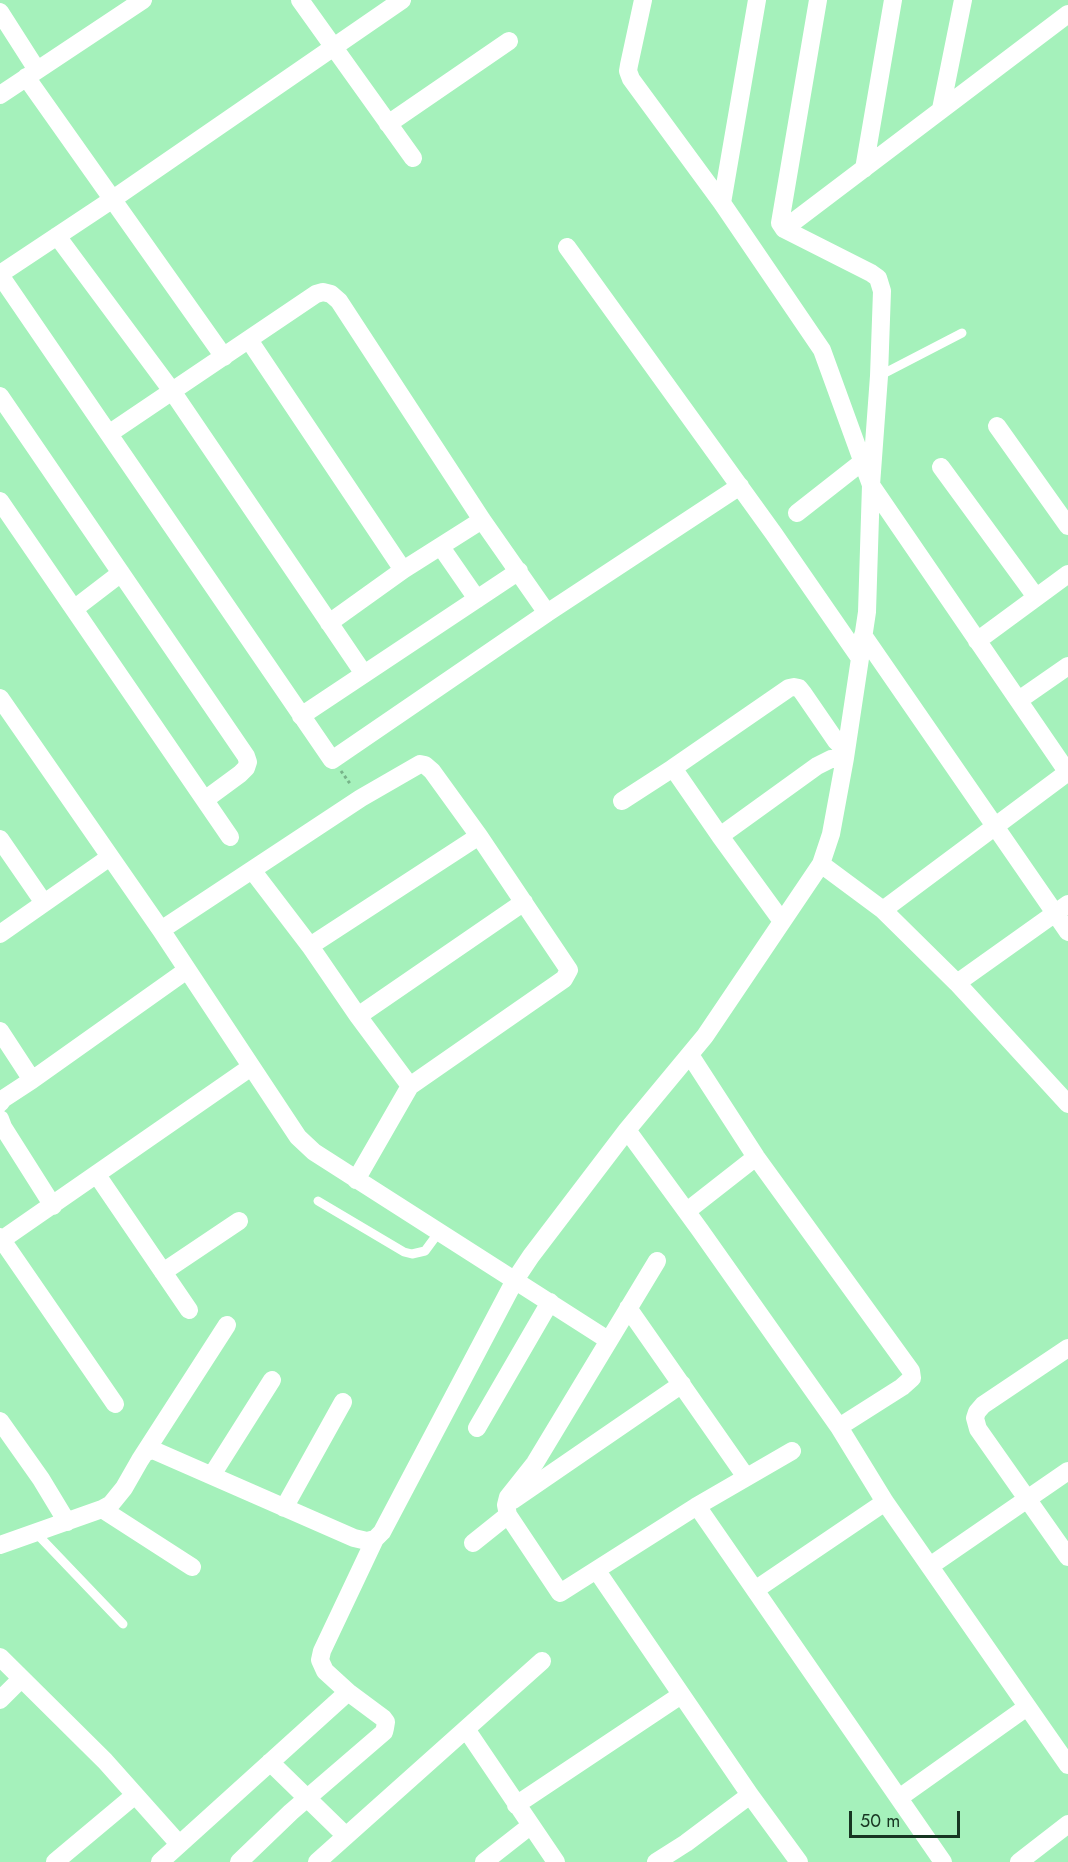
<!DOCTYPE html>
<html>
<head>
<meta charset="utf-8">
<style>
	body { margin:0 }
	#map { position:relative; width:1068px; height:1862px; overflow:hidden; background:#a5f1bb; font-family:Jost,sans-serif }
	canvas { display:block }
	.scale { position:absolute; left:849px; top:1811px; width:111px; height:27px; box-sizing:border-box; border:3px solid #173622; border-top:0; padding-left:8px; font-size:18px; line-height:21px; white-space:nowrap; color:#173622; -webkit-text-stroke:4px #a5f1bb; paint-order:stroke }
</style>
</head>
<body>
<div id="map">
<canvas width="1068" height="1862"></canvas>
<div class="scale">50 m</div>
</div>
<script>
const ctx = document.querySelector('canvas').getContext('2d');
ctx.lineJoin = 'round';
const poly = rows => new Path2D(rows.map(r => 'M' + r).join(''));
function stroke(path, color, width, dash) { ctx.strokeStyle = color; ctx.lineWidth = width; ctx.lineCap = dash ? 'butt' : 'round'; ctx.setLineDash(dash || []); ctx.stroke(path); }
stroke(poly([
	[341,771,351,785]
]), '#77b489', 3, [3, 3]);
stroke(poly([
	[879,376,962,333],
	[318,1201,404,1252,412,1254,425,1251,439,1232],
	[35,1532,123,1624]
]), '#fff', 9);
stroke(poly([
	[300,0,413,158],
	[643,0,629,65,628,71,631,79,722,203,822,350,871,485,1068,773],
	[0,12,37,70],
	[26,77,224,357],
	[0,95,143,0],
	[941,109,963,0],
	[388,124,509,41],
	[864,169,893,0],
	[722,203,757,0],
	[784,229,1068,14],
	[57,236,172,391,364,674],
	[567,247,774,534,859,657],
	[0,274,113,199,402,0],
	[0,275,332,760,547,613],
	[249,340,403,570],
	[0,396,246,756,248,762,246,768,240,774,206,799],
	[997,426,1068,526],
	[110,433,316,294,323,292,331,294,339,301,482,520,547,613,740,486],
	[941,467,1036,597],
	[0,501,230,837],
	[797,513,862,462],
	[441,547,477,599],
	[74,609,121,573],
	[329,623,403,570,482,520],
	[863,635,1068,932],
	[977,641,1068,574],
	[0,698,161,930,298,1137,314,1152,608,1340],
	[1019,700,1068,666],
	[301,716,519,571],
	[622,801,673,768],
	[720,836,817,766,831,759,845,758],
	[0,839,44,903],
	[821,864,883,910,957,983,1068,1104],
	[252,870,310,946,358,1016,410,1086],
	[883,910,1068,772],
	[781,920,720,836,673,768,789,688,794,687,799,688,803,693,836,741,846,751],
	[161,930,361,798,420,764,425,765,432,771,479,836,569,970,564,979,410,1086,356,1180],
	[0,934,110,857],
	[310,946,479,836],
	[957,983,1068,904],
	[358,1016,524,902],
	[0,1031,32,1080],
	[690,1055,756,1157,911,1371,912,1378,902,1387,839,1427],
	[0,1103,3,1099,32,1080,187,970],
	[0,1119,3,1127,53,1206],
	[627,1130,700,1230,839,1427,885,1502,1068,1765],
	[97,1175,189,1310],
	[687,1211,756,1157],
	[0,1237,115,1404],
	[0,1241,251,1067],
	[657,1261,535,1463,508,1497,506,1505,508,1515,560,1593,697,1506,792,1451],
	[163,1272,239,1221],
	[628,1308,746,1477],
	[1068,1348,983,1405,977,1412,975,1418,978,1429,1068,1557],
	[0,1421,41,1479,67,1522],
	[477,1428,550,1302],
	[146,1452,153,1450,354,1538,367,1541,375,1539,382,1532,515,1280,531,1256,627,1130,705,1036,821,864,831,834,845,758,867,612,871,485,879,376,882,291,878,278,871,273,784,229,780,223,818,0],
	[212,1475,272,1380],
	[513,1500,682,1384],
	[697,1506,943,1862],
	[284,1508,343,1402],
	[102,1509,192,1567],
	[473,1543,508,1515],
	[0,1545,102,1509,111,1504,124,1488,140,1460,227,1325],
	[930,1566,1068,1471],
	[597,1571,750,1795,799,1862],
	[755,1590,885,1502],
	[0,1657,105,1761,179,1844],
	[0,1700,21,1679],
	[466,1729,556,1862],
	[270,1762,346,1836],
	[899,1798,1027,1707],
	[516,1805,681,1695],
	[55,1862,135,1795],
	[160,1862,348,1692],
	[239,1862,291,1812,384,1732,385,1728,386,1722,383,1718,348,1692,325,1671,320,1660,322,1651,375,1539],
	[317,1862,542,1661],
	[484,1862,530,1826],
	[656,1862,686,1843,750,1795],
	[1019,1862,1068,1824]
]), '#fff', 18);
</script>
</body>
</html>
